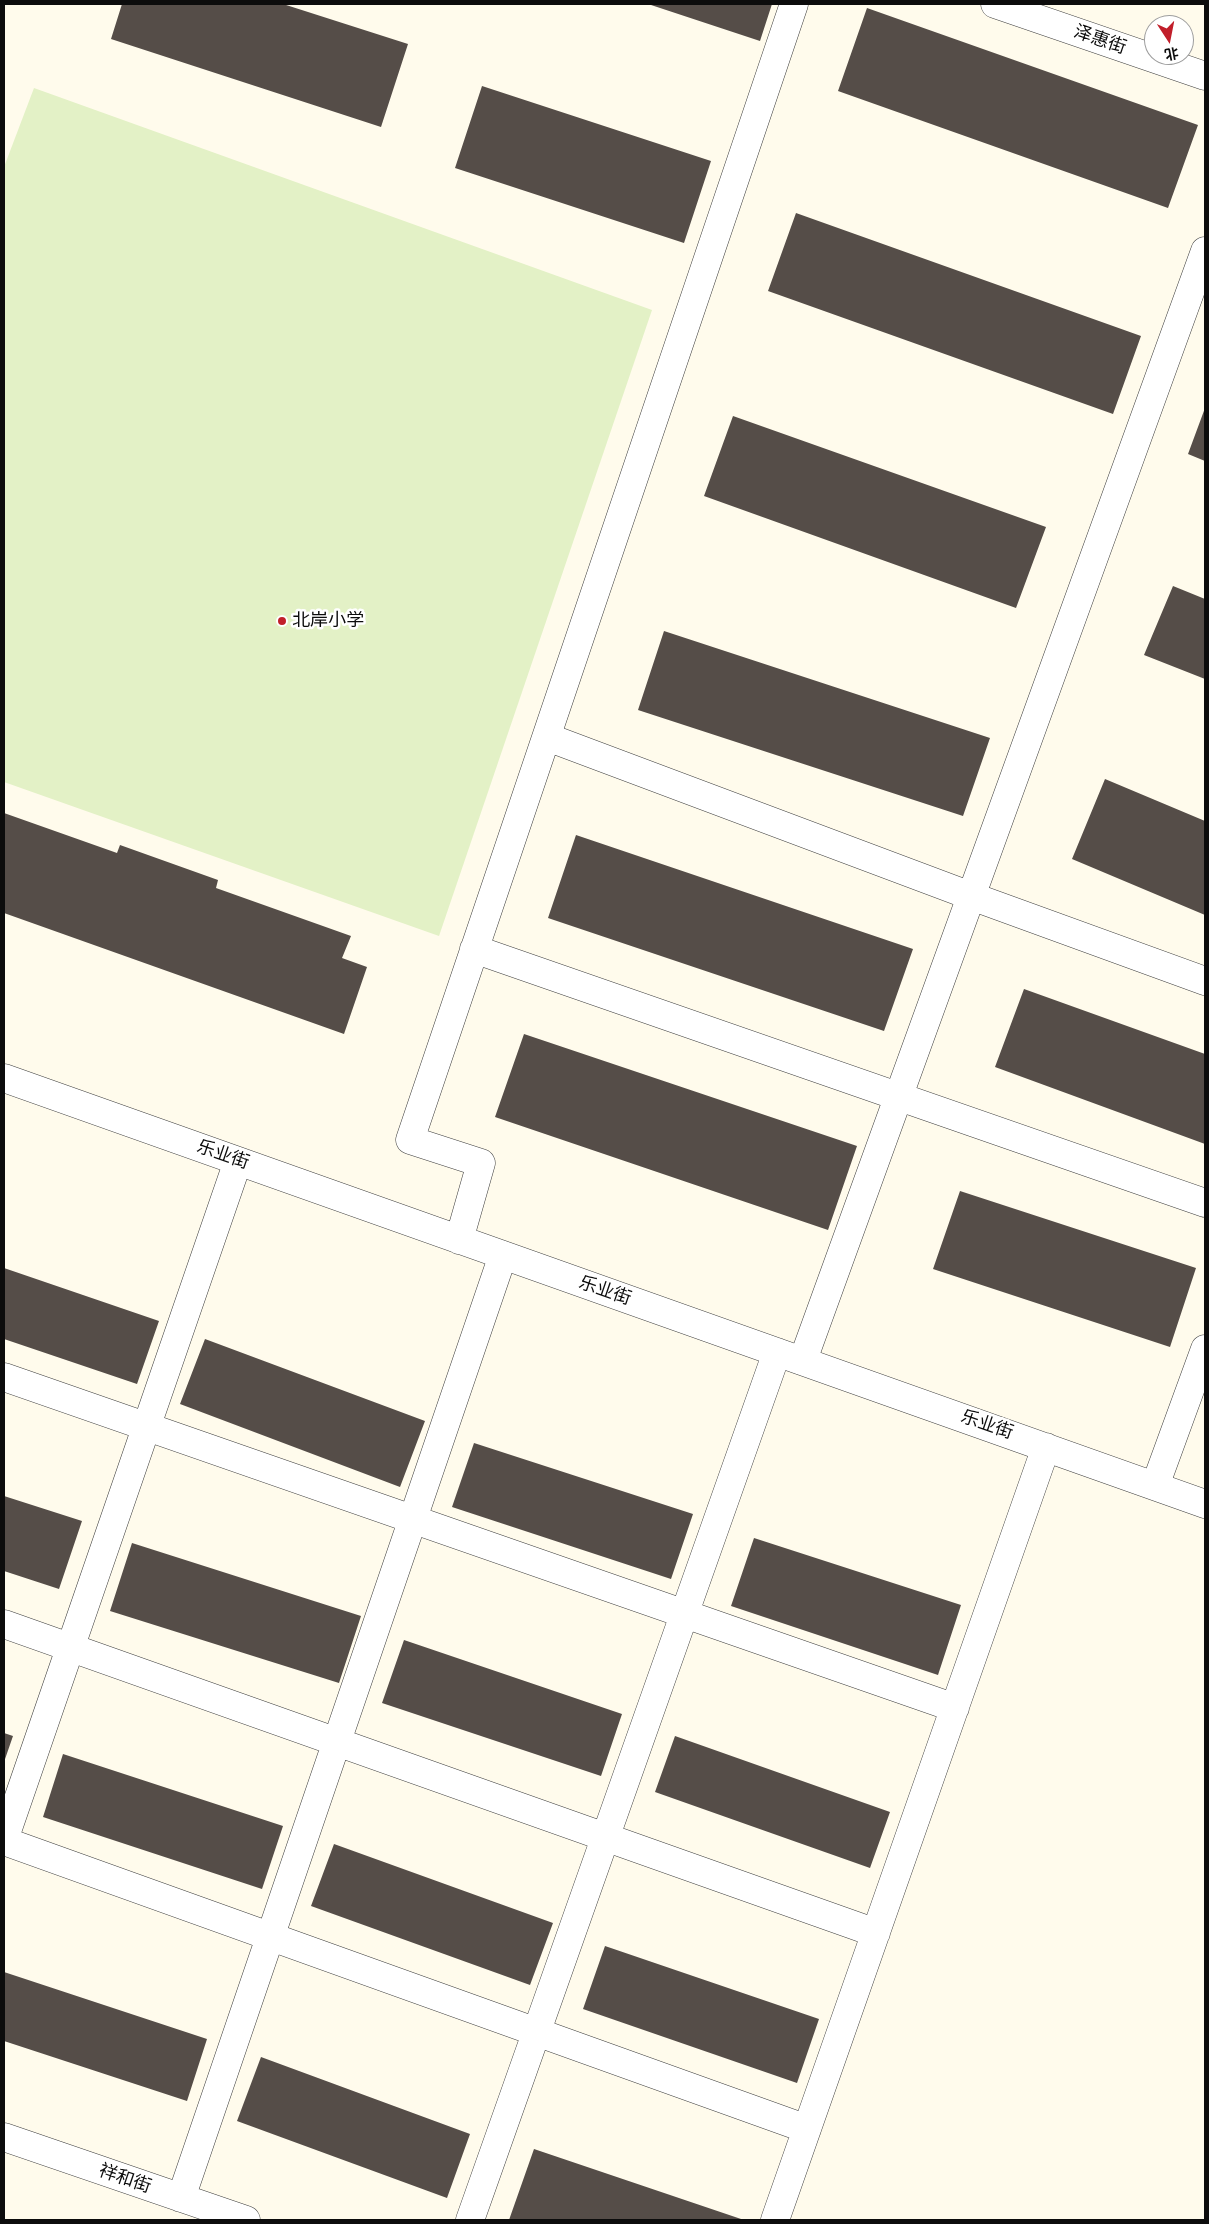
<!DOCTYPE html>
<html>
<head>
<meta charset="utf-8">
<style>
  body { margin:0 }
  #map { position:relative; width:1209px; height:2224px; overflow:hidden; background:#fffbec; font-family:"Noto Serif","Noto Sans SC",serif }
  canvas { display:block }
  .frame { position:absolute; inset:0; border:5px solid #0c0c0c; pointer-events:none }
  .north { position:absolute; left:1144px; top:15px; width:50px; height:50px; box-sizing:border-box; background:#fff; border:1px solid #9e9e9e; border-radius:50%; rotate:169deg; font-size:14px; font-weight:700; line-height:20px; text-align:center; color:#0c0c0c }
  .north::after { content:''; display:block; margin:auto; width:18px; height:22px; background:#c11f2a; clip-path:polygon(50% 0,100% 100%,50% 72%,0 100%) }
</style>
</head>
<body>
<div id="map">
<canvas width="1209" height="2224"></canvas>
<div class="frame"></div>
<div class="north">北</div>
</div>
<script>
const g = document.querySelector('canvas').getContext('2d');
g.lineJoin = 'round';
function paint(path, color) { g.fillStyle = color; g.fill(path, 'evenodd'); }
const shape = rows => new Path2D(rows.map(r => 'M' + r).join(''));
function trace(path, color, width, dash) { g.strokeStyle = color; g.lineWidth = width; g.lineCap = dash ? 'butt' : 'round'; g.setLineDash(dash || []); g.stroke(path); }
function drawText(font, color, halo, rows, align = 'center') {
  g.font = font + ' "Noto Serif","Noto Sans SC",serif'; g.lineWidth = 5; g.setLineDash([]); g.textBaseline = 'middle'; g.strokeStyle = halo; g.fillStyle = color; for (const [text, x, y, turn = 0] of rows) {
    g.save(); g.translate(x, y); g.rotate((+turn || 0) * Math.PI / 180); g.textAlign = isNaN(turn) ? turn : align; if (halo) g.strokeText(text, 0, 0); g.fillText(text, 0, 0); g.restore();
  }
}
paint(shape([
  [34,88,652,310,439,936,4,782,4,167]
]), '#e3f1c6');
paint(shape([
  [122,4,283,4,408,44,381,127,111,39],
  [648,4,772,4,760,41],
  [867,8,1198,125,1168,208,838,91],
  [482,86,711,161,684,243,455,168],
  [796,213,1141,336,1113,414,768,291],
  [1205,408,1205,461,1188,454],
  [733,416,1046,527,1016,608,704,496],
  [1173,586,1205,599,1205,679,1144,655],
  [664,631,990,738,963,816,638,710],
  [1105,779,1205,821,1205,915,1072,859],
  [4,813,117,853,120,845,218,880,216,888,351,936,342,958,367,967,344,1034,4,913],
  [576,835,913,949,884,1031,548,918],
  [1024,989,1205,1054,1205,1144,995,1067],
  [524,1034,857,1146,828,1230,495,1117],
  [960,1191,1196,1268,1170,1347,933,1269],
  [4,1268,159,1321,137,1384,4,1339],
  [205,1339,425,1421,400,1487,180,1404],
  [474,1443,693,1514,671,1579,452,1507],
  [4,1496,82,1521,59,1589,4,1571],
  [754,1538,961,1605,938,1675,731,1606],
  [132,1543,361,1616,339,1683,110,1611],
  [404,1640,622,1714,601,1776,382,1703],
  [4,1733,13,1736,4,1762],
  [675,1736,890,1812,870,1868,655,1792],
  [63,1754,283,1826,262,1889,43,1817],
  [334,1844,553,1923,530,1985,311,1906],
  [605,1946,819,2019,797,2083,583,2009],
  [4,1972,207,2039,187,2101,4,2041],
  [261,2057,470,2134,447,2198,237,2121],
  [534,2149,744,2220,509,2220]
]), '#554d48');
const minor = shape([
  [995,4,1205,76],
  [547,737,971,896,1205,981],
  [474,949,1205,1203],
  [4,1078,1205,1504],
  [459,1240,481,1163,410,1140,794,4],
  [803,1360,1205,251],
  [4,1377,955,1708],
  [1155,1486,1205,1349],
  [4,1624,876,1933],
  [4,1840,238,1161],
  [4,1841,807,2129],
  [4,2137,246,2220],
  [181,2198,503,1255],
  [470,2220,777,1352],
  [775,2220,1046,1447]
]);
trace(minor, '#3f3f3f', 29);
trace(minor, '#fff', 28);
for (const [x, y, r, color] of [
  [282,621,5,"#c11f2a"]
]) { const dot = new Path2D(); dot.arc(x, y, r, 0, 2 * Math.PI); g.fillStyle = color; g.fill(dot); trace(dot, '#fff', 2); }
drawText('18px', '#0c0c0c', '#fff', [
  ["泽惠街",1100,40,19],
  ["乐业街",223,1155,19],
  ["乐业街",605,1291,19],
  ["乐业街",987,1425,19],
  ["祥和街",125,2179,19]
]);
drawText('18px', '#0c0c0c', '#fff', [
  ["北岸小学",292,621]
], 'left');
</script>
</body>
</html>
